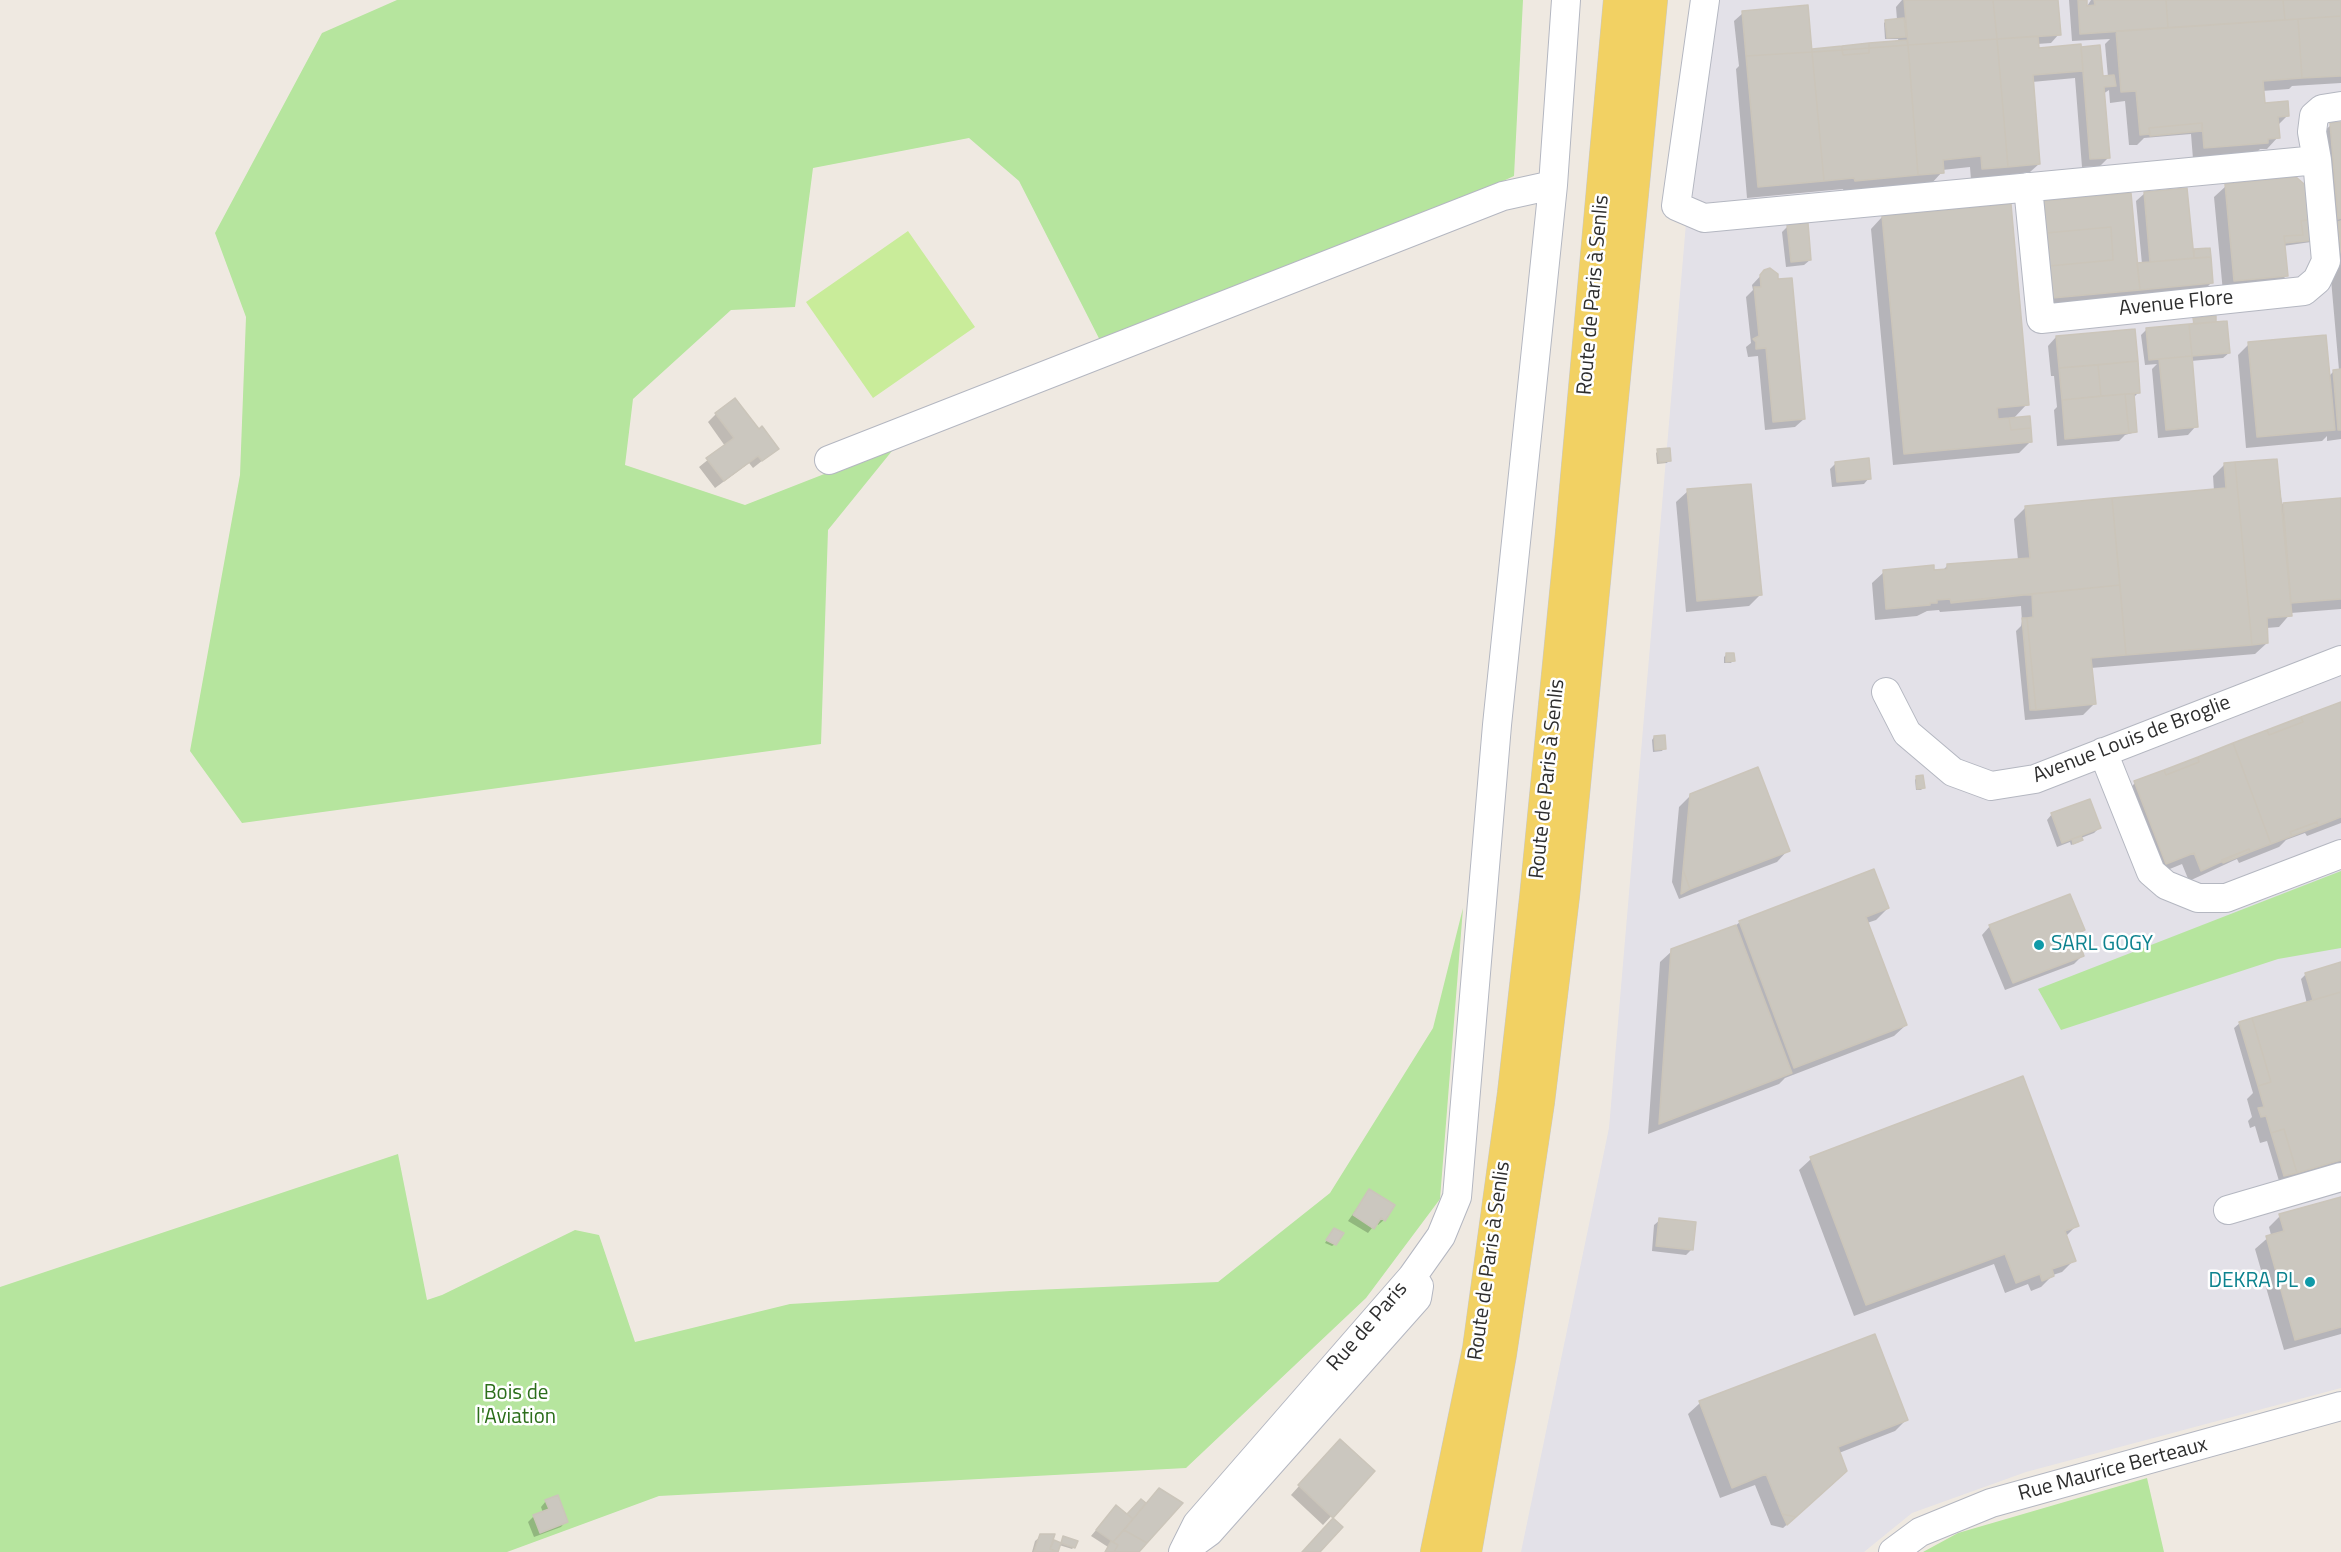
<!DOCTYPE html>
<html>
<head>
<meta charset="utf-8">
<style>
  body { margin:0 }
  canvas { display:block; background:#efe9e1 }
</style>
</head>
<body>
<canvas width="2341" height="1552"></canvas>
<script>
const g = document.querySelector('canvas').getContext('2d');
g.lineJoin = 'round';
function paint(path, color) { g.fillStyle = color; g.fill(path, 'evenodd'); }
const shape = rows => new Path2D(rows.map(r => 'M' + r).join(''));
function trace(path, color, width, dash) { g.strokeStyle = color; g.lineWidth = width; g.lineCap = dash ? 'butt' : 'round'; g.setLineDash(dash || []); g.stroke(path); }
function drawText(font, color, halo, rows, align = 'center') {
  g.font = font + ' "Titillium Web",sans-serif'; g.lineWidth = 5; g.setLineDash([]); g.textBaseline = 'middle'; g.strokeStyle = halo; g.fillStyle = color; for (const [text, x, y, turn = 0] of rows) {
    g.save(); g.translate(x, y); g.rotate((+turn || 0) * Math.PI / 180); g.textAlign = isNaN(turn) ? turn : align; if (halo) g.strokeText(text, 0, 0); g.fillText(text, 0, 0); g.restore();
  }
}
paint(shape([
  [1705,0,2341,0,2341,1388,2026,1472,1912,1513,1864,1552,1521,1552,1609,1128]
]), '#e3e1e8');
paint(shape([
  [397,0,1523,0,1514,176,1111,362,1019,181,969,138,813,168,795,307,731,310,633,399,625,465,745,505,896,446,828,530,821,744,242,823,190,751,240,475,246,317,215,233,322,33],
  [2341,871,2341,948,2278,959,2061,1030,2038,989],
  [1463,908,1440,1199,1366,1298,1186,1468,659,1496,507,1552,0,1552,0,1287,398,1154,427,1300,442,1295,575,1230,599,1235,635,1342,790,1304,1011,1291,1218,1282,1330,1193,1433,1028],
  [2147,1478,2164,1552,1923,1552,1958,1533]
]), '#b6e59e');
paint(shape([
  [908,231,975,327,873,398,806,302]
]), '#c9ec9a');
paint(shape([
  [1902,0,2057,0,2059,34,2051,43,2037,44,2038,49,2102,78,2108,77,2105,44,2110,39,2072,41,2069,0,2085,0,2086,8,2091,0,2341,0,2341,83,2292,86,2289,89,2262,91,2263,105,2287,116,2277,126,2278,137,2267,149,2260,149,2255,154,2193,159,2191,134,2144,138,2137,145,2129,145,2125,101,2110,103,2109,90,2103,94,2109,157,2100,166,2082,167,2075,78,2032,82,2039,164,2030,172,1971,180,1970,167,1942,170,1942,172,1931,184,1844,192,1843,189,1747,198,1736,69,1739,66,1734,21,1743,13,1811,52,1813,50,1899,42,1898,39,1885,39,1884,23,1886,21,1897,20,1896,7],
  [2341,124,2341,439,2327,441,2327,436,2322,441,2246,448,2238,355,2249,344,2328,377,2334,371,2339,370,2327,234,2322,133,2331,125],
  [2226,186,2309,191,2311,242,2283,246,2286,276,2275,287,2223,292,2214,197],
  [2145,193,2192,252,2208,249,2211,283,2206,288,2041,309,2038,279,2142,264,2136,201],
  [1882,217,2027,404,2013,419,2031,441,2019,453,1893,465,1871,229],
  [1788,226,1810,260,1804,265,1786,267,1782,232],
  [1765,271,1804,419,1795,427,1765,430,1758,356,1748,357,1746,347,1751,343,1746,297,1753,290,1752,285],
  [2194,319,2215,323,2229,353,2223,358,2191,361,2196,426,2188,435,2158,438,2152,369,2157,364,2145,365,2141,335,2147,329,2192,325],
  [2134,330,2139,392,2133,398,2136,432,2125,435,2119,441,2057,446,2054,410,2057,407,2054,376,2051,376,2048,346,2056,337],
  [716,414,758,431,777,449,753,468,749,463,715,488,699,467,725,446,708,422],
  [1658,451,1669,460,1667,463,1657,464,1656,453],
  [2276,460,2282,504,2341,500,2341,609,2291,613,2279,627,2266,628,2267,643,2255,654,2091,668,2094,704,2083,715,2025,720,2016,631,2021,626,2022,621,2021,606,1940,612,1939,610,1927,611,1917,616,1875,620,1872,583,1884,572,1942,571,1948,565,2018,560,2014,519,2025,508,2214,491,2213,476,2224,465],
  [1836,463,1869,478,1864,484,1832,487,1830,469],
  [1688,491,1760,595,1749,606,1686,612,1676,502],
  [1726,655,1733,660,1731,663,1724,663,1724,657],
  [2341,704,2341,823,2307,836,2305,833,2286,840,2279,847,2239,863,2237,859,2189,881,2182,864,2155,875,2124,794,2135,783],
  [1654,737,1664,748,1662,751,1653,752,1652,740],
  [1917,777,1923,788,1921,790,1916,790,1915,780],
  [1691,795,1788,850,1777,862,1679,899,1672,882,1679,807],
  [2052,814,2099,828,2094,833,2081,838,2079,842,2071,845,2070,842,2057,847,2047,820],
  [1888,908,1876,920,1867,923,1906,1025,1894,1036,1785,1078,1779,1084,1648,1134,1660,962,1672,951,1735,926,1740,922],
  [1990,926,2083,930,2076,938,2082,956,2074,964,2005,990,1982,935],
  [2341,964,2341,1168,2279,1181,2267,1141,2260,1143,2255,1126,2250,1128,2248,1121,2252,1117,2247,1099,2253,1093,2234,1028,2240,1023,2307,1004,2301,979,2306,974],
  [2022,1078,2077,1225,2065,1237,2074,1260,2062,1272,2053,1275,2041,1287,2031,1291,2028,1284,2005,1293,1994,1264,1854,1316,1799,1170,1811,1159],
  [1369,1191,1384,1220,1378,1225,1376,1223,1368,1233,1348,1221],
  [2341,1198,2341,1334,2284,1350,2255,1249,2271,1235,2269,1227,2280,1216],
  [1660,1220,1692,1249,1686,1255,1652,1251,1654,1225],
  [1332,1232,1335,1244,1332,1246,1325,1243],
  [1874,1335,1906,1420,1895,1431,1839,1453,1834,1483,1783,1528,1771,1525,1755,1485,1720,1498,1688,1414,1700,1403],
  [1332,1449,1373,1471,1323,1525,1291,1495],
  [546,1501,566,1521,561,1527,534,1537,528,1522,534,1516,543,1513,541,1507],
  [1141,1501,1146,1505,1137,1552,1105,1552,1108,1547,1091,1536,1111,1512,1127,1516],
  [1041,1536,1050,1546,1054,1542,1060,1544,1063,1538,1074,1547,1072,1549,1059,1545,1057,1552,1032,1552,1035,1541]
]), '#0003');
const building = shape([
  [1904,0,1993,0,1997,39,1908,45,1904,0],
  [1993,0,2058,0,2061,35,1997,39,1993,0],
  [2078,0,2087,0,2087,6,2095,5,2094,0,2166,0,2168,28,2080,34,2078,0],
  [2166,0,2283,0,2285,20,2168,28,2166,0],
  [2283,0,2341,0,2341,16,2285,20,2283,0],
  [1808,5,1812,52,1746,56,1742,11,1808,5],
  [2341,16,2341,76,2302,78,2298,19,2341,16],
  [1904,18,1906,37,1887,38,1885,20,1904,18],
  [2298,19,2302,78,2263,81,2265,103,2288,101,2289,116,2278,117,2280,138,2268,139,2268,143,2204,148,2202,123,2149,128,2150,134,2140,135,2136,91,2121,92,2116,31,2298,19],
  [2038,36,2039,48,2081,44,2083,71,2033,75,2040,164,2008,167,1997,39,2038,36],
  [1997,39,2008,167,1982,169,1981,156,1943,160,1944,173,1918,175,1908,45,1997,39],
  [1907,40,1908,45,1869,48,1869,43,1907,40],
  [1869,43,1869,48,1842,50,1842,46,1869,43],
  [1908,45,1918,175,1855,181,1854,178,1824,181,1812,52,1842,50,1843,55,1869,53,1869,48,1908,45],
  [2100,45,2103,76,2114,75,2116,86,2104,87,2110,158,2090,159,2081,47,2100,45],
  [1842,46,1842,50,1812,52,1812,49,1842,46],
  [1869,48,1869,53,1843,55,1842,50,1869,48],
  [1812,52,1824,181,1758,187,1746,56,1812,52],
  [2341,122,2341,218,2338,219,2330,123,2341,122],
  [2202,123,2202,131,2150,136,2149,128,2202,123],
  [2296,177,2311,190,2313,219,2301,221,2303,235,2284,236,2288,276,2234,281,2225,184,2296,177],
  [2187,188,2194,258,2150,262,2144,192,2187,188],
  [2131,193,2140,290,2052,298,2049,266,2113,260,2111,227,2046,233,2043,201,2131,193],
  [2011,204,2029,405,1997,408,1998,419,2009,418,2011,430,2031,428,2032,442,1904,454,1882,216,2011,204],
  [2313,219,2315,240,2285,243,2284,236,2303,235,2301,221,2313,219],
  [2341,221,2341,253,2338,222,2341,221],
  [1808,223,1811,260,1791,262,1787,225,1808,223],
  [2111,227,2113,260,2049,266,2046,233,2111,227],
  [2210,248,2211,257,2194,258,2194,249,2210,248],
  [2211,257,2213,283,2140,290,2137,263,2211,257],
  [1770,268,1778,274,1778,279,1792,278,1805,419,1773,422,1766,348,1756,349,1756,342,1753,339,1759,336,1754,287,1761,287,1760,275,1764,270,1770,268],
  [2216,316,2216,322,2194,324,2193,318,2216,316],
  [2227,321,2230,353,2192,356,2189,324,2227,321],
  [2189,324,2192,356,2149,360,2146,328,2189,324],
  [2135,329,2138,361,2059,368,2056,336,2135,329],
  [2326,335,2335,430,2257,437,2248,342,2326,335],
  [2192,356,2198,427,2166,430,2159,359,2192,356],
  [2138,361,2140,393,2101,396,2098,365,2138,361],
  [2098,365,2101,396,2062,400,2059,368,2098,365],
  [2341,369,2341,430,2338,430,2333,370,2341,369],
  [2125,394,2134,394,2137,432,2129,433,2125,394],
  [2125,394,2129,433,2065,439,2062,400,2125,394],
  [735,398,759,429,762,426,779,449,762,461,758,456,724,481,706,458,734,438,715,413,735,398],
  [2030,416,2031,428,2011,430,2009,418,2030,416],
  [1670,448,1671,461,1659,462,1657,449,1670,448],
  [1869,458,1871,479,1837,482,1835,462,1869,458],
  [2277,459,2292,616,2267,618,2268,643,2252,645,2235,462,2277,459],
  [2235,462,2252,645,2126,655,2112,498,2226,488,2224,463,2235,462],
  [1751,484,1762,595,1697,601,1687,489,1751,484],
  [2112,498,2120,585,1951,602,1950,599,1937,600,1937,603,1930,603,1930,605,1886,609,1883,570,1934,565,1934,570,1947,569,1947,564,2030,558,2025,506,2112,498],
  [2341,498,2341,599,2291,603,2283,503,2341,498],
  [2120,585,2126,655,2091,658,2096,704,2036,710,2027,618,2033,617,2032,595,2024,595,2120,585],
  [2024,595,1951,603,1951,602,2024,595],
  [2022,618,2027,618,2036,710,2030,710,2022,618],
  [1726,653,1734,653,1735,661,1726,662,1726,653],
  [2341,702,2341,817,2318,826,2317,822,2290,832,2292,836,2271,844,2233,743,2267,730,2269,735,2303,722,2301,717,2341,702],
  [2301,717,2303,722,2269,735,2267,730,2301,717],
  [1665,735,1666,749,1655,750,1654,736,1665,735],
  [2233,743,2271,844,2250,852,2249,849,2201,871,2194,853,2166,864,2134,781,2164,770,2166,775,2199,762,2198,757,2233,743],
  [2198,757,2199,762,2166,775,2164,770,2198,757],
  [1758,767,1790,851,1690,889,1683,870,1690,794,1758,767],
  [1923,775,1925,788,1917,789,1916,776,1923,775],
  [2090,799,2101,828,2062,843,2051,813,2090,799],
  [2317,822,2318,826,2292,836,2290,832,2317,822],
  [2081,836,2083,840,2073,844,2072,839,2081,836],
  [2249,849,2250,852,2223,863,2222,860,2249,849],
  [1874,869,1889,908,1866,917,1907,1025,1794,1068,1739,921,1874,869],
  [1683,870,1690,889,1681,894,1683,870],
  [2070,894,2085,930,2076,934,2084,956,2013,983,1989,925,2070,894],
  [1736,925,1792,1073,1659,1124,1671,949,1736,925],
  [2341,962,2341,992,2313,1000,2305,973,2341,962],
  [2341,992,2341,1160,2297,1173,2284,1129,2271,1133,2266,1116,2261,1117,2258,1108,2264,1107,2258,1086,2271,1082,2252,1018,2341,992],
  [2252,1018,2271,1082,2258,1086,2239,1022,2252,1018],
  [2023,1076,2079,1226,2065,1231,2076,1261,2052,1269,2054,1276,2042,1281,2040,1274,2016,1283,2005,1254,1866,1305,1810,1157,2023,1076],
  [2284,1129,2297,1173,2284,1176,2271,1133,2284,1129],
  [1369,1189,1395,1205,1385,1221,1381,1218,1374,1229,1353,1215,1369,1189],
  [2341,1197,2341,1327,2295,1340,2266,1236,2284,1231,2279,1214,2341,1197],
  [1659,1218,1696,1222,1693,1250,1656,1246,1659,1218],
  [1334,1228,1344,1233,1336,1245,1326,1240,1334,1228],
  [1875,1334,1908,1420,1838,1447,1847,1471,1796,1517,1782,1514,1766,1474,1732,1488,1699,1401,1875,1334],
  [1340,1439,1375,1471,1333,1518,1298,1485,1340,1439],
  [1159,1488,1183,1503,1147,1543,1124,1530,1159,1488],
  [558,1495,568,1522,540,1533,533,1515,549,1509,545,1500,558,1495],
  [1141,1499,1146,1503,1133,1519,1127,1514,1141,1499],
  [1116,1505,1133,1519,1113,1542,1096,1530,1116,1505],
  [1782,1514,1796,1517,1787,1525,1782,1514],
  [1333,1518,1343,1527,1320,1552,1302,1552,1333,1518],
  [1124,1530,1147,1543,1139,1552,1114,1552,1118,1545,1113,1542,1124,1530],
  [1040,1534,1055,1534,1050,1549,1056,1552,1034,1552,1040,1534],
  [1063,1536,1078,1541,1075,1548,1061,1543,1063,1536],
  [1054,1540,1061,1543,1058,1552,1050,1549,1054,1540],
  [1111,1541,1118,1545,1114,1552,1105,1552,1111,1541]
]);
paint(building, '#cbc7bf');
trace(building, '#cbc5ba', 1.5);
const minor = shape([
  [1705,0,1676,206,1704,218,2317,160],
  [2028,187,2041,319,2304,291,2317,280,2326,261,2317,160,2312,132,2314,116,2322,109,2341,106],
  [829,460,1503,196,1553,185],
  [1886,692,1907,733,1953,772,1991,786,2035,779,2341,660],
  [2103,752,2151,872,2166,885,2198,898,2226,898,2341,854],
  [2228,1210,2341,1177],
  [1412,1277,1441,1236,1457,1197,1497,725,1553,185,1566,0],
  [1183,1552,1197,1524,1412,1277,1419,1286,1417,1298,1209,1532,1184,1550],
  [1893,1552,1920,1532,1991,1503,2341,1406]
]);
const major = shape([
  [1437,1552,1479,1349,1514,1093,1536,898,1572,533,1620,0],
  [1465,1552,1500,1354,1538,1102,1563,896,1651,0]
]);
trace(minor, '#b4b7c1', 30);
trace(major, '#c9c9c9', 34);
trace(minor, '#fff', 28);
trace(major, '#f2d163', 33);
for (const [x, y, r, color] of [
  [2039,945,6,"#0f9aa8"],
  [2310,1282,6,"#0f9aa8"]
]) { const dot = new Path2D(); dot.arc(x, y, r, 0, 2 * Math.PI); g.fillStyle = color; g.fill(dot); trace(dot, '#fff', 2); }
drawText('21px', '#2e2e2e', '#fff', [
  ["Route de Paris à Senlis",1594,295,-85],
  ["Avenue Flore",2176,304,-6],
  ["Avenue Louis de Broglie",2132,740,-21],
  ["Route de Paris à Senlis",1548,779,-84],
  ["Route de Paris à Senlis",1490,1261,-82],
  ["Rue de Paris",1368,1327,-49],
  ["Rue Maurice Berteaux",2113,1470,-15]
]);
drawText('21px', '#0d838f', '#fff', [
  ["SARL GOGY",2051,945],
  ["DEKRA PL",2298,1282,"right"]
], 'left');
drawText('21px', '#2c6e1b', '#fff', [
  ["Bois de",516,1394],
  ["l'Aviation",516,1418]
]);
</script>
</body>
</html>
